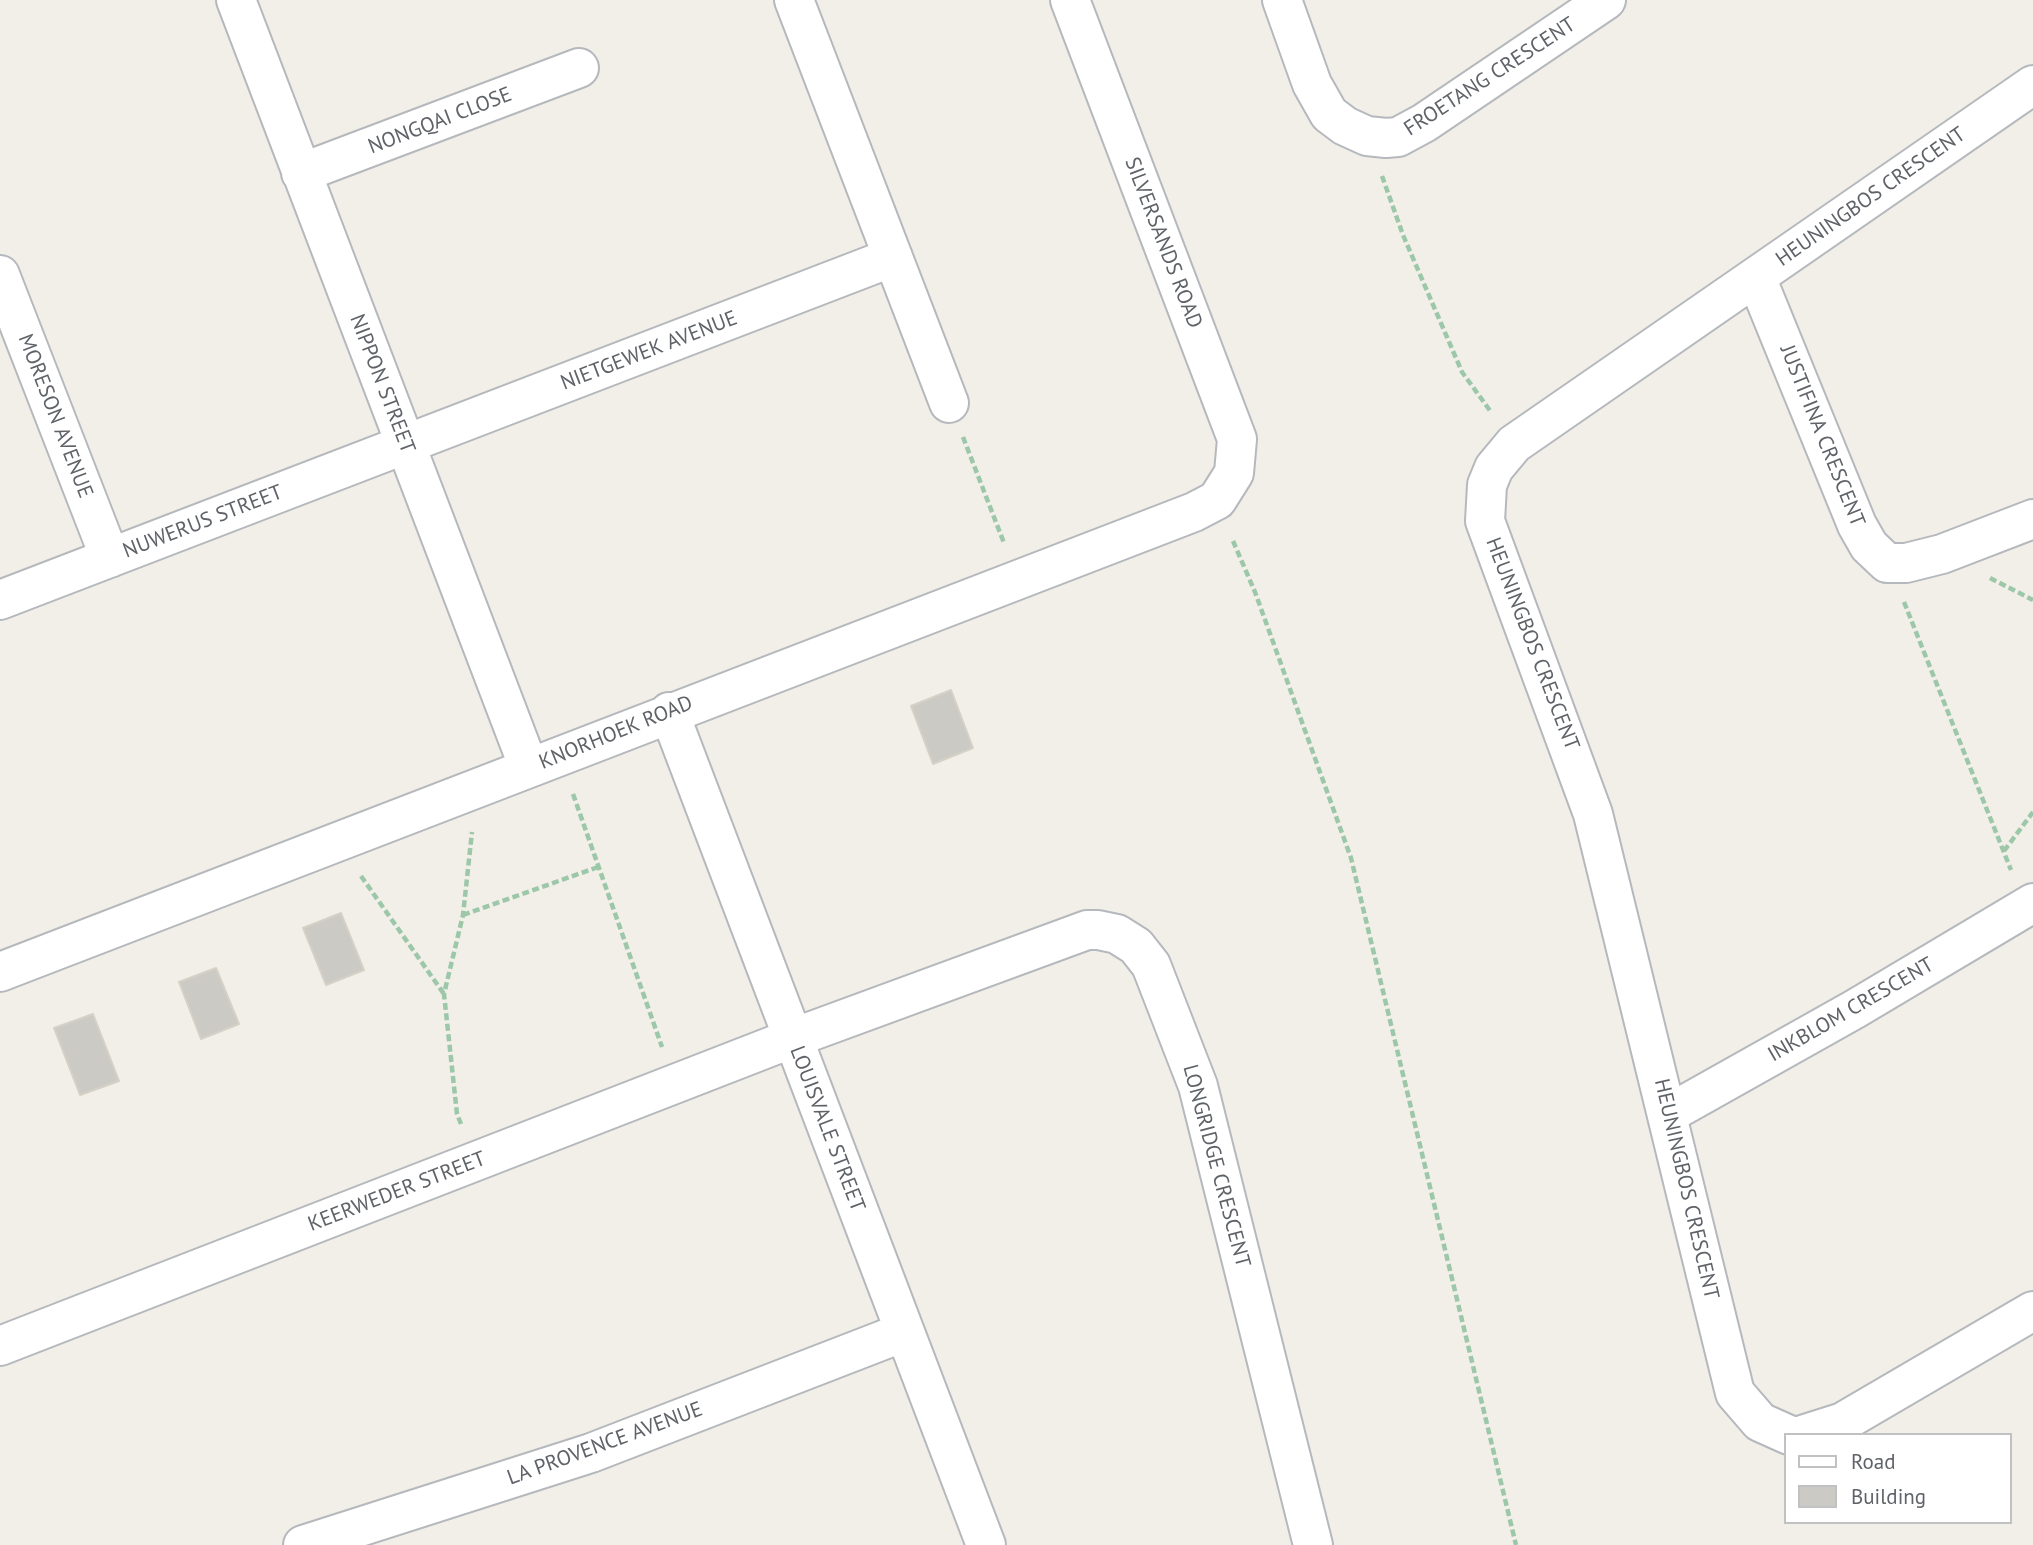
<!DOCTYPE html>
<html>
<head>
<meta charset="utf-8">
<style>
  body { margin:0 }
  #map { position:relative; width:2033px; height:1545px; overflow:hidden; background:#f1efe8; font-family:"PT Sans",sans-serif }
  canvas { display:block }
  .legend { position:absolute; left:1784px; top:1433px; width:228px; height:91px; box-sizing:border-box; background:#fff; border:2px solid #bfc1c3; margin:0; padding:9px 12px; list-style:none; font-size:21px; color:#5f6368 }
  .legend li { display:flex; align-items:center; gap:14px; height:35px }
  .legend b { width:35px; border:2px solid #bfc1c3 }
</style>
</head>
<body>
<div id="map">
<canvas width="2033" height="1545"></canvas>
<ul class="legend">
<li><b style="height:9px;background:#fff"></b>Road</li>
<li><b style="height:19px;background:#cccac5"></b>Building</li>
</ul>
</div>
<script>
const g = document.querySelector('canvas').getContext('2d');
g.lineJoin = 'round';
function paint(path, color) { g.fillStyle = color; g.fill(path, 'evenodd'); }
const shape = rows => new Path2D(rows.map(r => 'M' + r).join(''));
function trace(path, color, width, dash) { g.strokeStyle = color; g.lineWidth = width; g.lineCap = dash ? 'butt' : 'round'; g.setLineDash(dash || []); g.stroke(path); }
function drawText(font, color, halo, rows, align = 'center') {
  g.font = font + ' "PT Sans",sans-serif'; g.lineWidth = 5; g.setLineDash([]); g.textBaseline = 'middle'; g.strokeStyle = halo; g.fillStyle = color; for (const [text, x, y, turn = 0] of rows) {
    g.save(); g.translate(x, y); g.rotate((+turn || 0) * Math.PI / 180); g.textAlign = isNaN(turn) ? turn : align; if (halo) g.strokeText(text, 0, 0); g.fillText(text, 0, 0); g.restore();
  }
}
const building = shape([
  [951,690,973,748,933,764,911,706,951,690],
  [341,913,364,970,326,985,303,928,341,913],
  [216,968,239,1024,201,1039,179,982,216,968],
  [93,1014,119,1081,80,1095,54,1028,93,1014]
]);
paint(building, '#cccac5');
trace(building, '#d6d1c6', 2);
const minor = shape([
  [236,0,529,768],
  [794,0,949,403],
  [1282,0,1312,84,1329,114,1345,126,1367,136,1386,138,1398,137,1424,123,1606,0],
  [301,173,579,68],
  [0,275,110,558],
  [1756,277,1857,525,1869,546,1887,563,1906,563,1942,554,2033,519],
  [0,600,893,257],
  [669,712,986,1545],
  [0,972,1194,512,1217,500,1234,473,1237,439,1070,0],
  [1668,1114,1855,1009,2033,903],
  [0,1346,793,1038,1087,930,1098,930,1117,934,1136,946,1151,965,1198,1086,1313,1545],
  [1789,1435,1760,1422,1735,1393,1593,814,1485,521,1487,485,1494,468,1514,444,2033,85],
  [1802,1435,1843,1422,2033,1311],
  [303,1545,591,1453,904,1332]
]);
trace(minor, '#b5b8bc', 42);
trace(shape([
  [1382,176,1403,235,1462,372,1491,412],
  [963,437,1004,543],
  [1233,541,1255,592,1351,858,1516,1545],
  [1990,578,2033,600],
  [1904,602,2011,870],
  [573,794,662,1047],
  [2004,851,2033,812],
  [361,876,444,994],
  [463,915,598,867],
  [461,1124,457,1114,444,994,463,915,472,832]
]), '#9cc7a9', 4.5, [7, 3.5]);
trace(minor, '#fff', 38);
drawText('21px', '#5f6368', '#fff', [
  ["FROETANG CRESCENT",1490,77,-33],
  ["NONGQAI CLOSE",440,121,-21],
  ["HEUNINGBOS CRESCENT",1871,197,-35],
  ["SILVERSANDS ROAD",1163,243,69],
  ["NIETGEWEK AVENUE",649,351,-21],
  ["NIPPON STREET",382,384,69],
  ["MORESON AVENUE",55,416,69],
  ["JUSTIFINA CRESCENT",1822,436,68],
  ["NUWERUS STREET",203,522,-21],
  ["HEUNINGBOS CRESCENT",1532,644,69],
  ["KNORHOEK ROAD",616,733,-22],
  ["INKBLOM CRESCENT",1851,1010,-30],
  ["LOUISVALE STREET",827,1129,69],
  ["LONGRIDGE CRESCENT",1216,1166,75],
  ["HEUNINGBOS CRESCENT",1686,1189,77],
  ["KEERWEDER STREET",397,1192,-21],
  ["LA PROVENCE AVENUE",605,1444,-20]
]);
</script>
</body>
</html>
